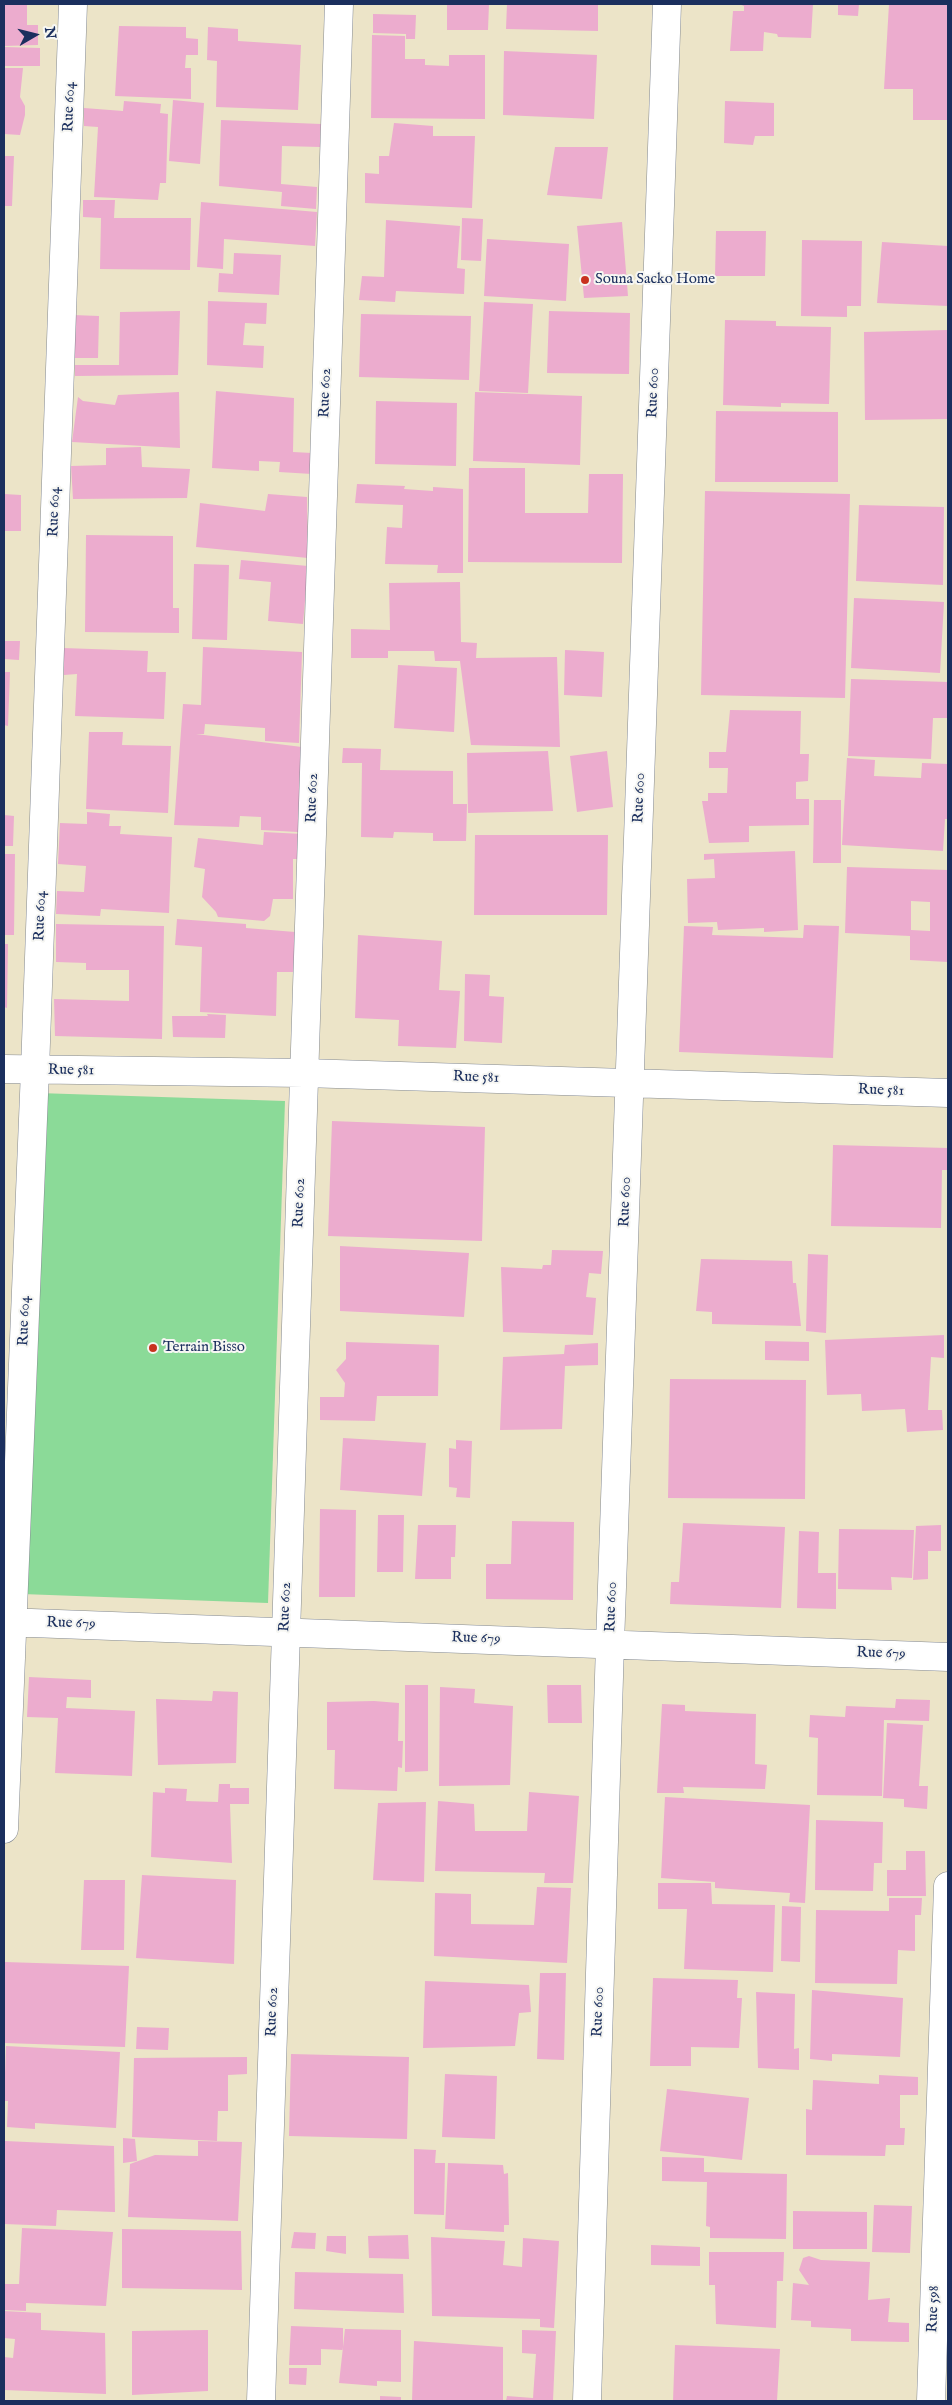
<!DOCTYPE html>
<html>
<head>
<meta charset="utf-8">
<style>
  body { margin:0 }
  #map { position:relative; width:952px; height:2405px; overflow:hidden; background:#ece4c8; font-family:"IM FELL English",serif }
  canvas { display:block }
  .frame { position:absolute; inset:0; border:5px solid #1b2f5e; pointer-events:none }
  .north { position:absolute; left:10px; top:10px; width:50px; height:50px; -webkit-text-stroke:4px #f6f6f2; paint-order:stroke; rotate:82deg; font-size:14px; font-weight:700; line-height:20px; text-align:center; color:#1b2f5e }
  .north::after { content:''; display:block; margin:auto; width:18px; height:22px; background:#1b2f5e; clip-path:polygon(50% 0,100% 100%,50% 72%,0 100%) }
</style>
</head>
<body>
<div id="map">
<canvas width="952" height="2405"></canvas>
<div class="frame"></div>
<div class="north">N</div>
</div>
<script>
const g = document.querySelector('canvas').getContext('2d');
g.lineJoin = 'round';
function paint(path, color) { g.fillStyle = color; g.fill(path, 'evenodd'); }
const shape = rows => new Path2D(rows.map(r => 'M' + r).join(''));
function trace(path, color, width, dash) { g.strokeStyle = color; g.lineWidth = width; g.lineCap = dash ? 'butt' : 'round'; g.setLineDash(dash || []); g.stroke(path); }
function drawText(font, color, halo, rows, align = 'center') {
  g.font = font + ' "IM FELL English",serif'; g.lineWidth = 4; g.setLineDash([]); g.textBaseline = 'middle'; g.strokeStyle = halo; g.fillStyle = color; for (const [text, x, y, turn = 0] of rows) {
    g.save(); g.translate(x, y); g.rotate((+turn || 0) * Math.PI / 180); g.textAlign = isNaN(turn) ? turn : align; if (halo) g.strokeText(text, 0, 0); g.fillText(text, 0, 0); g.restore();
  }
}
paint(shape([
  [38,1093,285,1101,268,1603,22,1594]
]), '#8bda98');
paint(shape([
  [4,4,27,4,27,25,38,25,38,45,4,46],
  [447,4,489,4,488,30,447,30],
  [507,4,598,4,598,31,506,29],
  [739,4,813,4,811,38,778,37,777,34,764,32,763,51,730,51,733,11,744,11,744,6],
  [838,4,859,4,858,16,838,15],
  [889,4,948,4,948,120,913,120,913,89,884,89],
  [373,14,416,15,415,39,406,39,406,34,373,33],
  [119,26,186,27,186,38,198,39,198,55,186,55,185,68,191,68,191,99,115,96],
  [208,27,238,29,238,41,301,45,298,110,216,107,217,61,207,60],
  [372,35,405,36,405,59,425,59,425,65,449,66,449,55,485,55,485,119,371,118],
  [4,47,40,48,40,66,4,66],
  [504,51,597,55,594,119,503,115],
  [4,68,23,68,20,97,25,106,25,115,20,135,4,134],
  [173,100,204,103,200,164,169,161],
  [124,101,161,104,160,113,168,114,166,183,160,183,158,200,94,197,98,127,84,126,84,108,123,111],
  [725,101,774,103,774,136,755,136,753,145,724,143],
  [221,120,321,124,320,147,282,146,281,184,317,187,316,209,281,206,282,192,219,186],
  [394,123,433,126,433,136,475,136,472,208,365,203,365,173,379,174,379,156,389,156],
  [555,147,608,147,602,199,547,195],
  [4,156,14,156,12,206,4,206],
  [83,200,115,200,114,218,191,218,190,270,100,269,101,218,83,217],
  [201,202,317,212,315,246,224,239,223,269,197,267],
  [462,218,483,219,481,261,461,260],
  [386,220,460,226,457,268,465,269,464,294,396,291,395,302,359,300,362,276,384,277],
  [622,222,628,296,584,298,577,226],
  [716,231,766,231,765,276,715,276],
  [487,239,569,244,566,301,484,296],
  [802,240,862,241,861,306,847,306,847,317,801,316],
  [882,242,948,246,948,306,877,303],
  [234,253,281,255,279,295,218,292,219,273,233,274],
  [208,301,267,303,266,324,245,323,243,345,264,346,263,368,207,365],
  [484,302,533,304,528,393,479,391],
  [180,311,178,375,75,376,75,365,119,365,120,312],
  [549,311,630,313,629,374,547,373],
  [361,314,471,316,469,380,359,377],
  [73,315,99,316,98,358,72,358],
  [725,320,776,321,776,326,831,327,829,404,781,403,781,407,723,405],
  [948,330,948,419,865,420,864,332],
  [216,391,294,398,293,452,312,453,312,474,279,472,280,462,259,461,259,471,212,468],
  [179,392,180,448,72,442,78,397,83,401,115,405,118,395],
  [475,392,582,396,580,465,473,461],
  [376,401,457,403,456,466,375,464],
  [716,411,838,412,838,482,715,482],
  [141,447,142,467,190,469,187,498,73,499,71,466,106,465,106,448],
  [469,468,525,468,525,513,588,513,589,474,623,474,622,563,468,562],
  [357,484,405,486,404,489,433,491,433,487,463,489,463,573,437,573,438,565,385,564,387,527,402,528,403,505,355,503],
  [705,491,850,494,845,698,701,695],
  [4,494,21,495,21,531,4,531],
  [268,494,307,497,308,558,196,547,200,503,265,511],
  [859,505,944,507,943,585,856,581],
  [86,535,173,536,173,608,179,608,179,633,85,632],
  [241,560,308,566,303,624,268,621,271,582,239,579],
  [194,564,229,565,227,640,192,639],
  [460,582,461,642,477,643,476,658,557,657,560,747,471,745,460,661,435,661,434,651,388,651,388,658,351,658,351,629,390,630,389,583],
  [854,598,944,602,940,673,851,668],
  [4,641,20,641,19,660,4,659],
  [203,647,302,652,299,743,265,741,265,728,205,724,204,734,196,734,302,747,298,832,261,830,261,817,240,816,239,827,174,825,183,704,201,705],
  [63,648,148,651,147,672,166,672,164,719,75,716,77,674,64,675],
  [565,650,604,652,602,697,564,695],
  [398,665,457,668,454,732,394,728],
  [4,672,10,672,8,726,4,725],
  [851,679,948,682,948,718,933,718,931,759,848,756],
  [730,710,801,711,800,754,809,754,808,781,796,782,796,799,809,799,809,825,749,826,749,842,709,843,702,801,708,801,708,793,727,793,728,768,709,768,709,752,726,752],
  [89,732,123,732,122,745,171,746,168,813,86,809],
  [343,748,381,749,380,770,453,771,453,804,467,804,466,841,433,841,433,833,394,832,393,838,361,837,362,763,342,763],
  [548,751,553,811,468,813,467,753],
  [607,751,613,807,577,812,570,756],
  [847,758,875,760,874,776,921,778,922,763,948,764,948,819,945,819,943,851,842,845],
  [814,800,841,800,841,863,813,863],
  [87,812,110,814,109,826,121,826,120,834,172,837,169,913,101,909,100,916,56,914,57,891,84,892,86,866,58,864,60,823,87,824],
  [4,815,14,816,13,846,4,846],
  [264,832,302,834,301,859,293,859,293,899,273,899,270,916,264,921,218,917,216,912,202,897,205,869,194,867,198,838,263,845],
  [475,835,608,835,607,915,474,915],
  [795,851,798,930,764,932,764,928,718,930,717,922,688,923,687,879,715,878,714,859,704,860,704,854],
  [4,854,15,854,14,935,4,935],
  [847,867,948,870,948,962,910,960,910,936,845,933],
  [911,901,930,902,930,931,911,930],
  [177,919,246,924,246,928,295,932,294,972,277,972,276,1016,200,1012,202,947,175,945],
  [56,924,164,926,162,1039,55,1036,54,999,129,1001,129,970,86,970,86,963,56,962],
  [804,925,839,926,833,1058,679,1052,684,926,713,927,712,935,803,938],
  [358,935,442,941,439,990,460,991,456,1048,398,1046,399,1020,355,1018],
  [4,944,8,944,7,1008,4,1007],
  [465,974,490,975,489,996,504,997,502,1043,464,1041],
  [207,1014,226,1015,225,1038,173,1037,172,1016,208,1016],
  [332,1121,485,1127,482,1241,328,1236],
  [833,1145,948,1148,948,1170,942,1170,941,1228,831,1226],
  [340,1246,469,1253,464,1317,340,1311],
  [552,1250,603,1251,601,1274,589,1273,586,1297,596,1298,593,1335,503,1332,501,1267,542,1269,543,1265,551,1265],
  [808,1254,828,1255,826,1333,806,1331],
  [701,1259,792,1261,793,1283,796,1283,801,1326,712,1324,712,1312,696,1311],
  [944,1335,944,1358,931,1357,928,1410,942,1410,943,1430,907,1432,905,1409,862,1411,861,1394,827,1395,825,1340],
  [765,1341,809,1342,809,1361,765,1360],
  [346,1342,439,1345,438,1396,377,1396,375,1421,320,1420,320,1397,344,1397,345,1383,336,1370,346,1359],
  [598,1343,598,1365,565,1366,562,1429,500,1430,503,1357,564,1354,565,1345],
  [670,1379,806,1380,805,1499,668,1498],
  [343,1438,426,1443,422,1496,340,1490],
  [456,1440,472,1441,470,1498,456,1497,457,1488,449,1487,449,1448,456,1449],
  [320,1509,356,1510,355,1597,319,1597],
  [378,1515,404,1515,403,1572,377,1572],
  [512,1521,574,1522,573,1600,486,1599,486,1564,511,1564],
  [683,1523,785,1527,781,1608,670,1604,671,1582,679,1582],
  [418,1525,456,1525,455,1557,451,1557,451,1579,415,1579],
  [941,1525,941,1551,928,1551,928,1579,913,1580,916,1526],
  [839,1529,914,1530,912,1578,891,1577,892,1590,838,1589],
  [799,1531,819,1532,818,1573,836,1573,836,1609,797,1608],
  [29,1677,91,1680,91,1698,67,1697,66,1708,135,1711,132,1776,55,1773,58,1718,27,1717],
  [405,1685,428,1685,428,1771,405,1772],
  [547,1685,581,1685,582,1723,548,1723],
  [440,1687,475,1689,474,1703,513,1706,510,1785,439,1786],
  [213,1691,238,1692,236,1763,158,1765,156,1699,212,1701],
  [896,1699,930,1700,929,1721,884,1720,882,1796,817,1795,818,1738,809,1737,810,1715,845,1717,846,1706,895,1708],
  [374,1701,399,1703,398,1741,403,1741,402,1768,398,1767,397,1791,334,1789,335,1750,327,1750,327,1702],
  [662,1704,685,1705,685,1711,756,1714,755,1764,767,1765,765,1789,683,1787,684,1793,657,1793],
  [887,1723,923,1725,919,1786,928,1786,927,1809,904,1807,904,1799,883,1798],
  [219,1784,230,1784,230,1788,249,1788,249,1804,230,1804,232,1863,151,1857,153,1792,165,1793,165,1788,187,1789,186,1801,218,1802],
  [529,1792,579,1796,573,1883,544,1883,545,1873,435,1871,438,1801,474,1804,475,1831,527,1831],
  [665,1797,810,1805,805,1903,789,1902,790,1893,715,1888,715,1882,661,1878],
  [426,1802,424,1882,373,1880,378,1803],
  [816,1820,883,1822,882,1863,874,1863,873,1891,815,1890],
  [906,1851,925,1851,926,1896,887,1896,887,1870,906,1870],
  [142,1875,236,1880,234,1964,136,1958],
  [84,1880,125,1880,124,1950,81,1950],
  [658,1883,711,1883,712,1904,775,1905,773,1972,684,1969,687,1909,658,1909],
  [537,1887,571,1888,567,1963,434,1956,435,1893,471,1894,471,1924,534,1925],
  [889,1898,922,1898,921,1915,915,1915,915,1951,898,1950,897,1984,815,1983,816,1910,889,1911],
  [782,1906,801,1907,800,1962,781,1961],
  [5,1962,129,1966,125,2047,4,2043],
  [540,1973,566,1973,564,2060,537,2059],
  [653,1978,738,1980,737,1998,742,1998,739,2048,691,2047,691,2066,650,2066],
  [425,1981,529,1985,531,2012,519,2013,515,2046,423,2048],
  [812,1990,903,1998,900,2057,832,2054,832,2061,810,2059],
  [756,1992,795,1994,794,2049,799,2048,799,2070,758,2068],
  [137,2027,169,2028,168,2050,136,2049],
  [6,2046,120,2052,116,2128,35,2123,35,2129,7,2127,8,2101,4,2101],
  [291,2054,409,2057,407,2139,289,2136],
  [247,2057,247,2074,228,2075,228,2111,218,2111,217,2141,132,2137,134,2058],
  [445,2074,497,2076,495,2139,442,2137],
  [879,2075,918,2077,918,2095,900,2095,900,2128,905,2128,904,2145,886,2145,885,2156,806,2155,806,2109,812,2110,813,2080,879,2084],
  [667,2089,749,2098,742,2160,660,2151],
  [123,2138,135,2139,137,2161,123,2163],
  [5,2141,114,2146,115,2212,57,2210,56,2226,4,2224],
  [198,2141,242,2142,238,2221,128,2217,130,2164,155,2155,198,2156],
  [414,2149,436,2150,435,2163,445,2163,444,2215,414,2214],
  [662,2157,704,2158,704,2172,787,2174,786,2239,710,2238,710,2227,706,2226,707,2182,662,2181],
  [448,2163,503,2165,504,2174,508,2173,509,2225,504,2225,504,2232,445,2229],
  [874,2205,912,2206,910,2253,872,2252],
  [793,2211,867,2212,867,2249,793,2249],
  [22,2228,113,2232,106,2306,26,2303,26,2311,4,2310,4,2284,19,2284],
  [122,2229,241,2231,242,2290,122,2288],
  [294,2232,316,2233,315,2249,291,2248],
  [408,2235,409,2259,369,2258,368,2236],
  [327,2236,346,2236,346,2254,326,2251],
  [431,2237,505,2241,503,2265,522,2267,523,2238,559,2241,554,2328,540,2327,540,2319,432,2316],
  [651,2245,700,2247,700,2266,651,2265],
  [709,2252,784,2252,783,2281,777,2281,776,2328,716,2324,715,2285,709,2285],
  [809,2256,821,2260,870,2262,868,2300,890,2298,888,2322,909,2323,909,2342,851,2341,851,2329,811,2327,811,2321,791,2320,793,2283,809,2285,799,2270,803,2258],
  [295,2272,403,2274,404,2313,294,2309],
  [4,2311,41,2313,41,2330,105,2333,106,2394,4,2390,4,2357,13,2358,15,2339,4,2338],
  [291,2326,343,2328,343,2350,321,2349,321,2365,289,2365],
  [345,2329,401,2330,401,2382,377,2381,377,2386,339,2383],
  [208,2330,208,2391,132,2395,132,2331],
  [522,2330,556,2331,553,2401,506,2401,507,2396,533,2398,536,2354,522,2353],
  [414,2341,503,2347,503,2401,412,2401],
  [675,2345,780,2349,777,2401,673,2401],
  [289,2368,307,2368,306,2385,289,2384],
  [380,2396,401,2397,401,2401,380,2401]
]), '#ecacce');
const minor = shape([
  [4,1069,304,1073,948,1093],
  [4,1622,948,1657],
  [4,1829,35,1070,73,4],
  [261,2401,339,4],
  [587,2401,610,1644,667,4],
  [931,2401,948,1886]
]);
trace(minor, '#848a93', 29);
trace(minor, '#fff', 28);
for (const [x, y, r, color] of [
  [585,280,5,"#c8321e"],
  [153,1348,5,"#c8321e"]
]) { const dot = new Path2D(); dot.arc(x, y, r, 0, 2 * Math.PI); g.fillStyle = color; g.fill(dot); trace(dot, '#f6f6f2', 2); }
drawText('15px', '#1b2f5e', '#f6f6f2', [
  ["Rue 604",70,107,-88],
  ["Rue 602",326,393,-88],
  ["Rue 600",654,393,-88],
  ["Rue 604",55,512,-88],
  ["Rue 602",313,798,-88],
  ["Rue 600",640,798,-88],
  ["Rue 604",41,916,-88],
  ["Rue 581",71,1071,1],
  ["Rue 581",476,1078,2],
  ["Rue 581",881,1091,2],
  ["Rue 600",626,1202,-88],
  ["Rue 602",300,1203,-88],
  ["Rue 604",25,1321,-88],
  ["Rue 602",286,1607,-88],
  ["Rue 600",612,1607,-88],
  ["Rue 679",71,1624,2],
  ["Rue 679",476,1639,2],
  ["Rue 679",881,1654,2],
  ["Rue 602",273,2012,-88],
  ["Rue 600",599,2012,-88],
  ["Rue 598",934,2309,-88]
]);
drawText('15px', '#1b2f5e', '#f6f6f2', [
  ["Souna Sacko Home",595,280],
  ["Terrain Bisso",163,1348]
], 'left');
</script>
</body>
</html>
